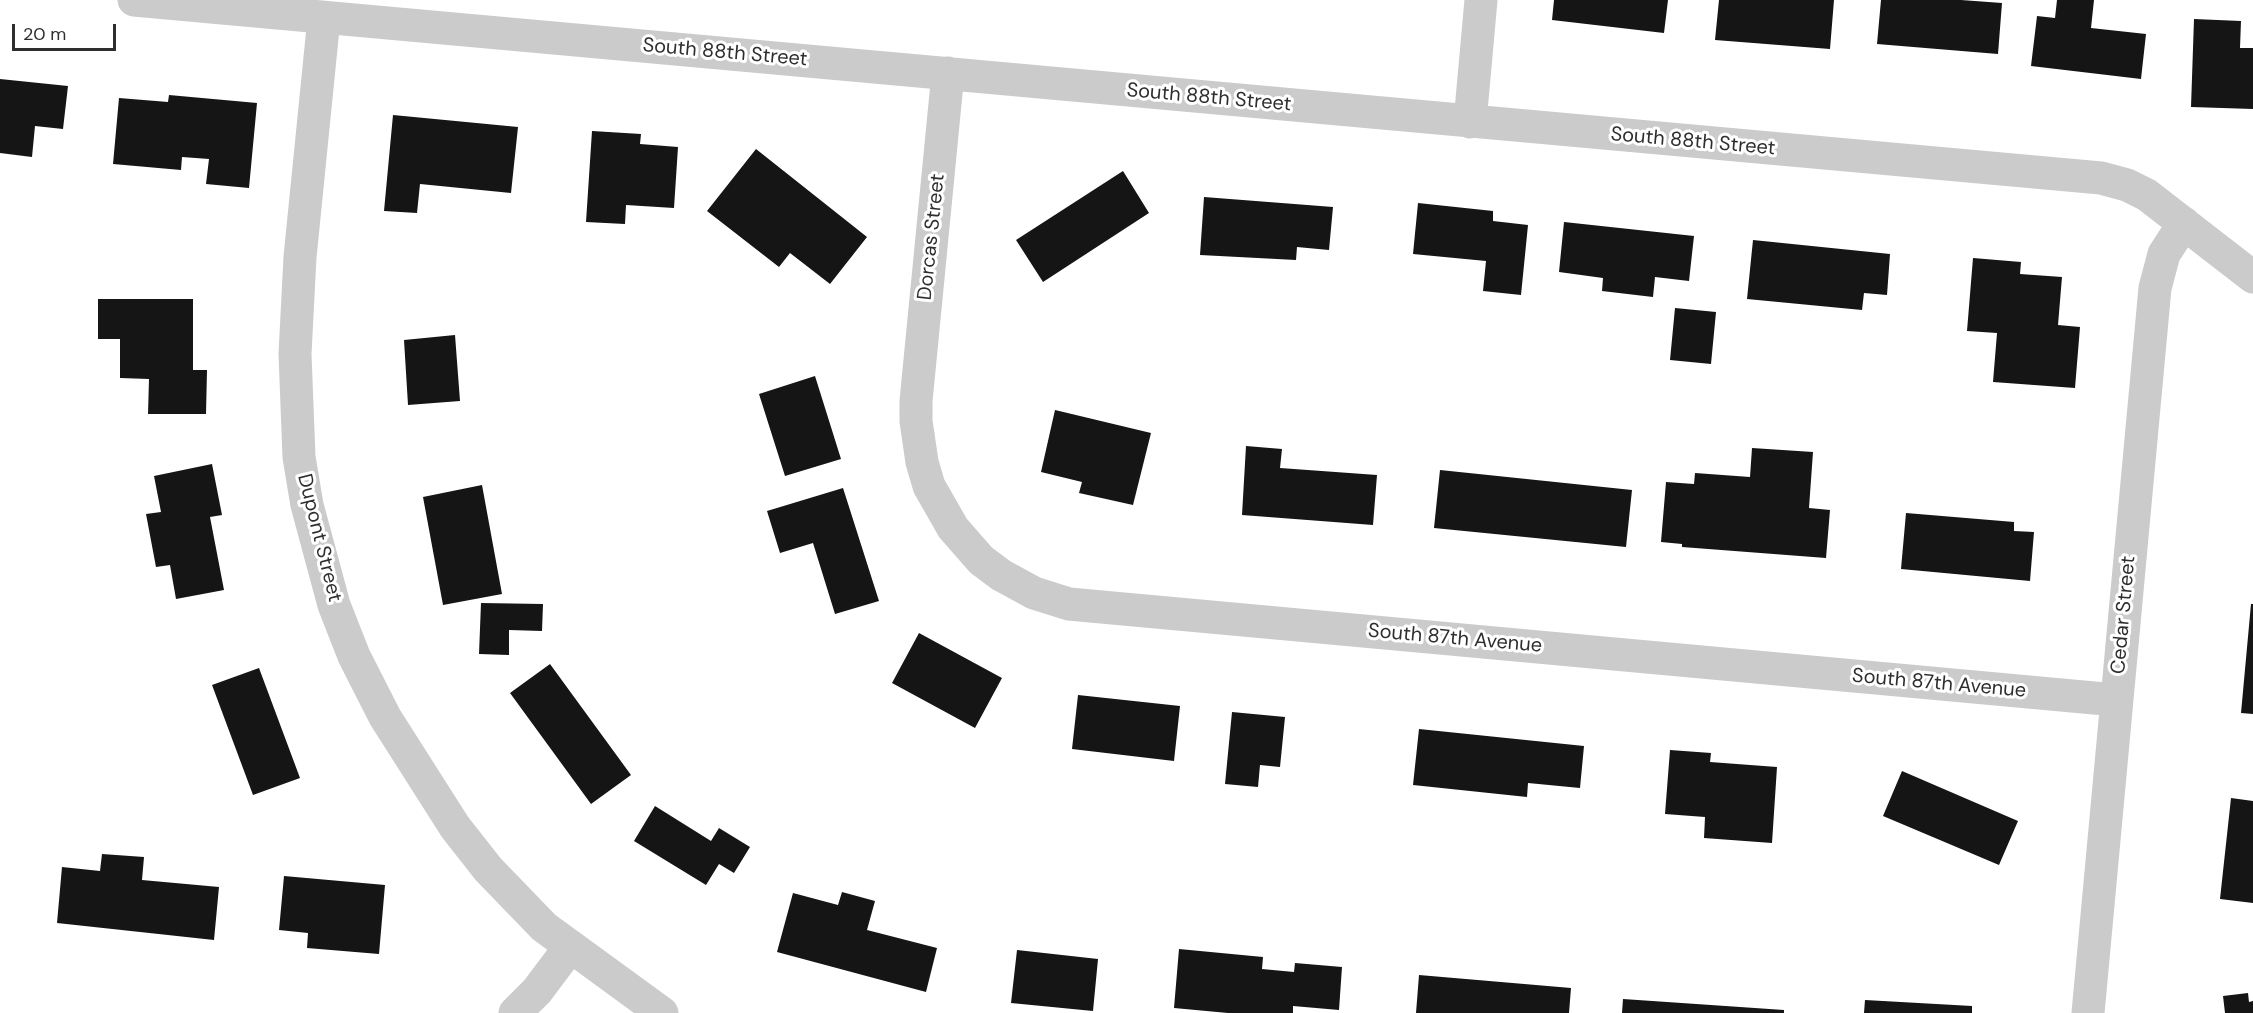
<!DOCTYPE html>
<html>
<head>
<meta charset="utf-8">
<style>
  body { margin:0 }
  #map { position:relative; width:2253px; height:1013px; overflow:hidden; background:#fff; font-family:"DM Sans",sans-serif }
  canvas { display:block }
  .scale { position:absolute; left:12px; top:24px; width:104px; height:27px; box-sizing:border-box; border:3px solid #2e2e2e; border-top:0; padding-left:8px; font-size:18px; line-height:21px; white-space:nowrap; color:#2e2e2e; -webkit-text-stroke:4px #fff; paint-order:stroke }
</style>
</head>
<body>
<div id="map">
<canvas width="2253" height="1013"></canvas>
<div class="scale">20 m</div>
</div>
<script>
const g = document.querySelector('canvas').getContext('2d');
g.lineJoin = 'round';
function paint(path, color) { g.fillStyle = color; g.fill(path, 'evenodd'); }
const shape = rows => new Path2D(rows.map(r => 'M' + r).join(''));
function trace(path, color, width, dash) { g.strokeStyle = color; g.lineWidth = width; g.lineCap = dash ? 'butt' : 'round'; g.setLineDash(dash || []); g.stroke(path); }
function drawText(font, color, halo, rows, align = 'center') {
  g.font = font + ' "DM Sans",sans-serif'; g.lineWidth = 6; g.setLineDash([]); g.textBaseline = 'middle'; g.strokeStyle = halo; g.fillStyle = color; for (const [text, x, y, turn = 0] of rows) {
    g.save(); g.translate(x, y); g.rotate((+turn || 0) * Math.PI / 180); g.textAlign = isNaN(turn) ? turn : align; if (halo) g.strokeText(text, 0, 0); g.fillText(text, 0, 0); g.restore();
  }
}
paint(shape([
  [1554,0,1668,0,1664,33,1552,20],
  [1719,0,1834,0,1830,49,1715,40],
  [1881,0,1961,0,2002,3,1998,54,1877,44],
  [2057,0,2094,0,2091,28,2146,34,2141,79,2031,66,2037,16,2055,18],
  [2194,19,2241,21,2240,48,2253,48,2253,109,2191,107],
  [0,79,68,86,63,129,35,126,32,157,0,153],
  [169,95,257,103,249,188,206,184,209,159,182,157,181,170,113,164,119,98,168,102],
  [393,115,518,127,511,193,420,184,417,213,384,211],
  [592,131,641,134,640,144,678,147,674,208,626,205,625,224,586,222],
  [756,149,867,237,830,284,790,253,779,267,707,211],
  [1123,171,1149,213,1043,282,1016,240],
  [1204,197,1333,207,1329,250,1297,247,1296,260,1200,255],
  [1418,203,1493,211,1493,221,1528,225,1521,295,1483,291,1486,261,1413,254],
  [1564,222,1694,236,1689,281,1655,277,1653,297,1602,291,1603,278,1559,272],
  [1753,240,1890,254,1887,295,1864,293,1862,310,1747,299],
  [1973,258,2021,262,2020,274,2062,277,2058,325,2080,327,2075,388,1993,382,1997,333,1967,331],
  [98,299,193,299,193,370,207,370,206,414,148,414,149,379,120,378,120,339,98,339],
  [1675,308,1716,312,1711,364,1670,360],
  [455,335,460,401,408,405,404,340],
  [815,376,841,459,785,476,759,394],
  [1055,410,1151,433,1133,505,1079,493,1082,482,1041,472],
  [1246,446,1282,449,1280,468,1377,475,1373,525,1242,515],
  [1752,448,1813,452,1809,508,1830,510,1826,558,1682,547,1682,544,1661,542,1666,482,1694,484,1695,473,1750,477],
  [212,464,222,515,210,517,224,590,176,599,170,565,156,567,146,514,161,512,154,476],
  [1440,470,1632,490,1626,547,1434,528],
  [482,485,502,594,443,605,423,497],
  [843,488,879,601,835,614,813,543,780,553,767,511],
  [1906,513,2014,522,2014,531,2034,532,2030,581,1901,569],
  [481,603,543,604,542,631,509,630,509,655,479,654],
  [2251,604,2253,604,2253,714,2241,713],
  [919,633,1002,678,975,728,892,683],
  [550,664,631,775,591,804,510,693],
  [259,668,300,778,253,795,212,685],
  [1078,695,1180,706,1174,761,1072,749],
  [1232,712,1285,717,1280,767,1260,765,1258,787,1225,784],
  [1419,729,1584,746,1580,788,1528,783,1527,797,1413,785],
  [1670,750,1711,753,1710,762,1777,767,1772,843,1704,838,1705,817,1665,814],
  [1902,771,2018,821,1999,865,1883,816],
  [2231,798,2253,801,2253,903,2220,899],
  [655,806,711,841,719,828,750,847,734,873,719,864,706,885,634,841],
  [102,854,144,857,142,880,219,887,214,940,57,923,62,867,100,871],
  [284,876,385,885,379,954,307,948,308,933,279,930],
  [842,892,875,901,867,930,937,948,926,992,777,952,793,893,838,905],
  [1179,949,1263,957,1262,969,1294,972,1295,963,1342,967,1339,1010,1293,1006,1293,1013,1228,1013,1174,1008],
  [1017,950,1098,959,1093,1011,1011,1003],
  [1419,975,1571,988,1569,1013,1416,1013],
  [2248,993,2249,1002,2253,1001,2253,1013,2225,1013,2223,996],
  [1623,999,1784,1010,1784,1013,1622,1013],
  [1865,1000,1972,1006,1972,1013,1864,1013]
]), '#151515');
trace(shape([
  [134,0,2101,178,2127,185,2147,195,2253,277],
  [324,18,300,257,295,354,299,457,307,505,334,605,354,656,385,717,455,827,488,869,544,927,662,1013],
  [948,73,916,401,916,421,922,462,929,486,953,528,981,560,1001,575,1034,593,1069,604,2116,700],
  [1470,122,1481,0],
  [515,1013,537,991,570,947],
  [2088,1013,2155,288,2164,254,2184,223]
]), '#cbcbcb', 33);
drawText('20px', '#2e2e2e', '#fff', [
  ["South 88th Street",725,53,5],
  ["South 88th Street",1209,98,5],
  ["South 88th Street",1693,142,5],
  ["Dorcas Street",932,237,-84],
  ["Dupont Street",319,538,76],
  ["Cedar Street",2124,615,-85],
  ["South 87th Avenue",1455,639,5],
  ["South 87th Avenue",1939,684,5]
]);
</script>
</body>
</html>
